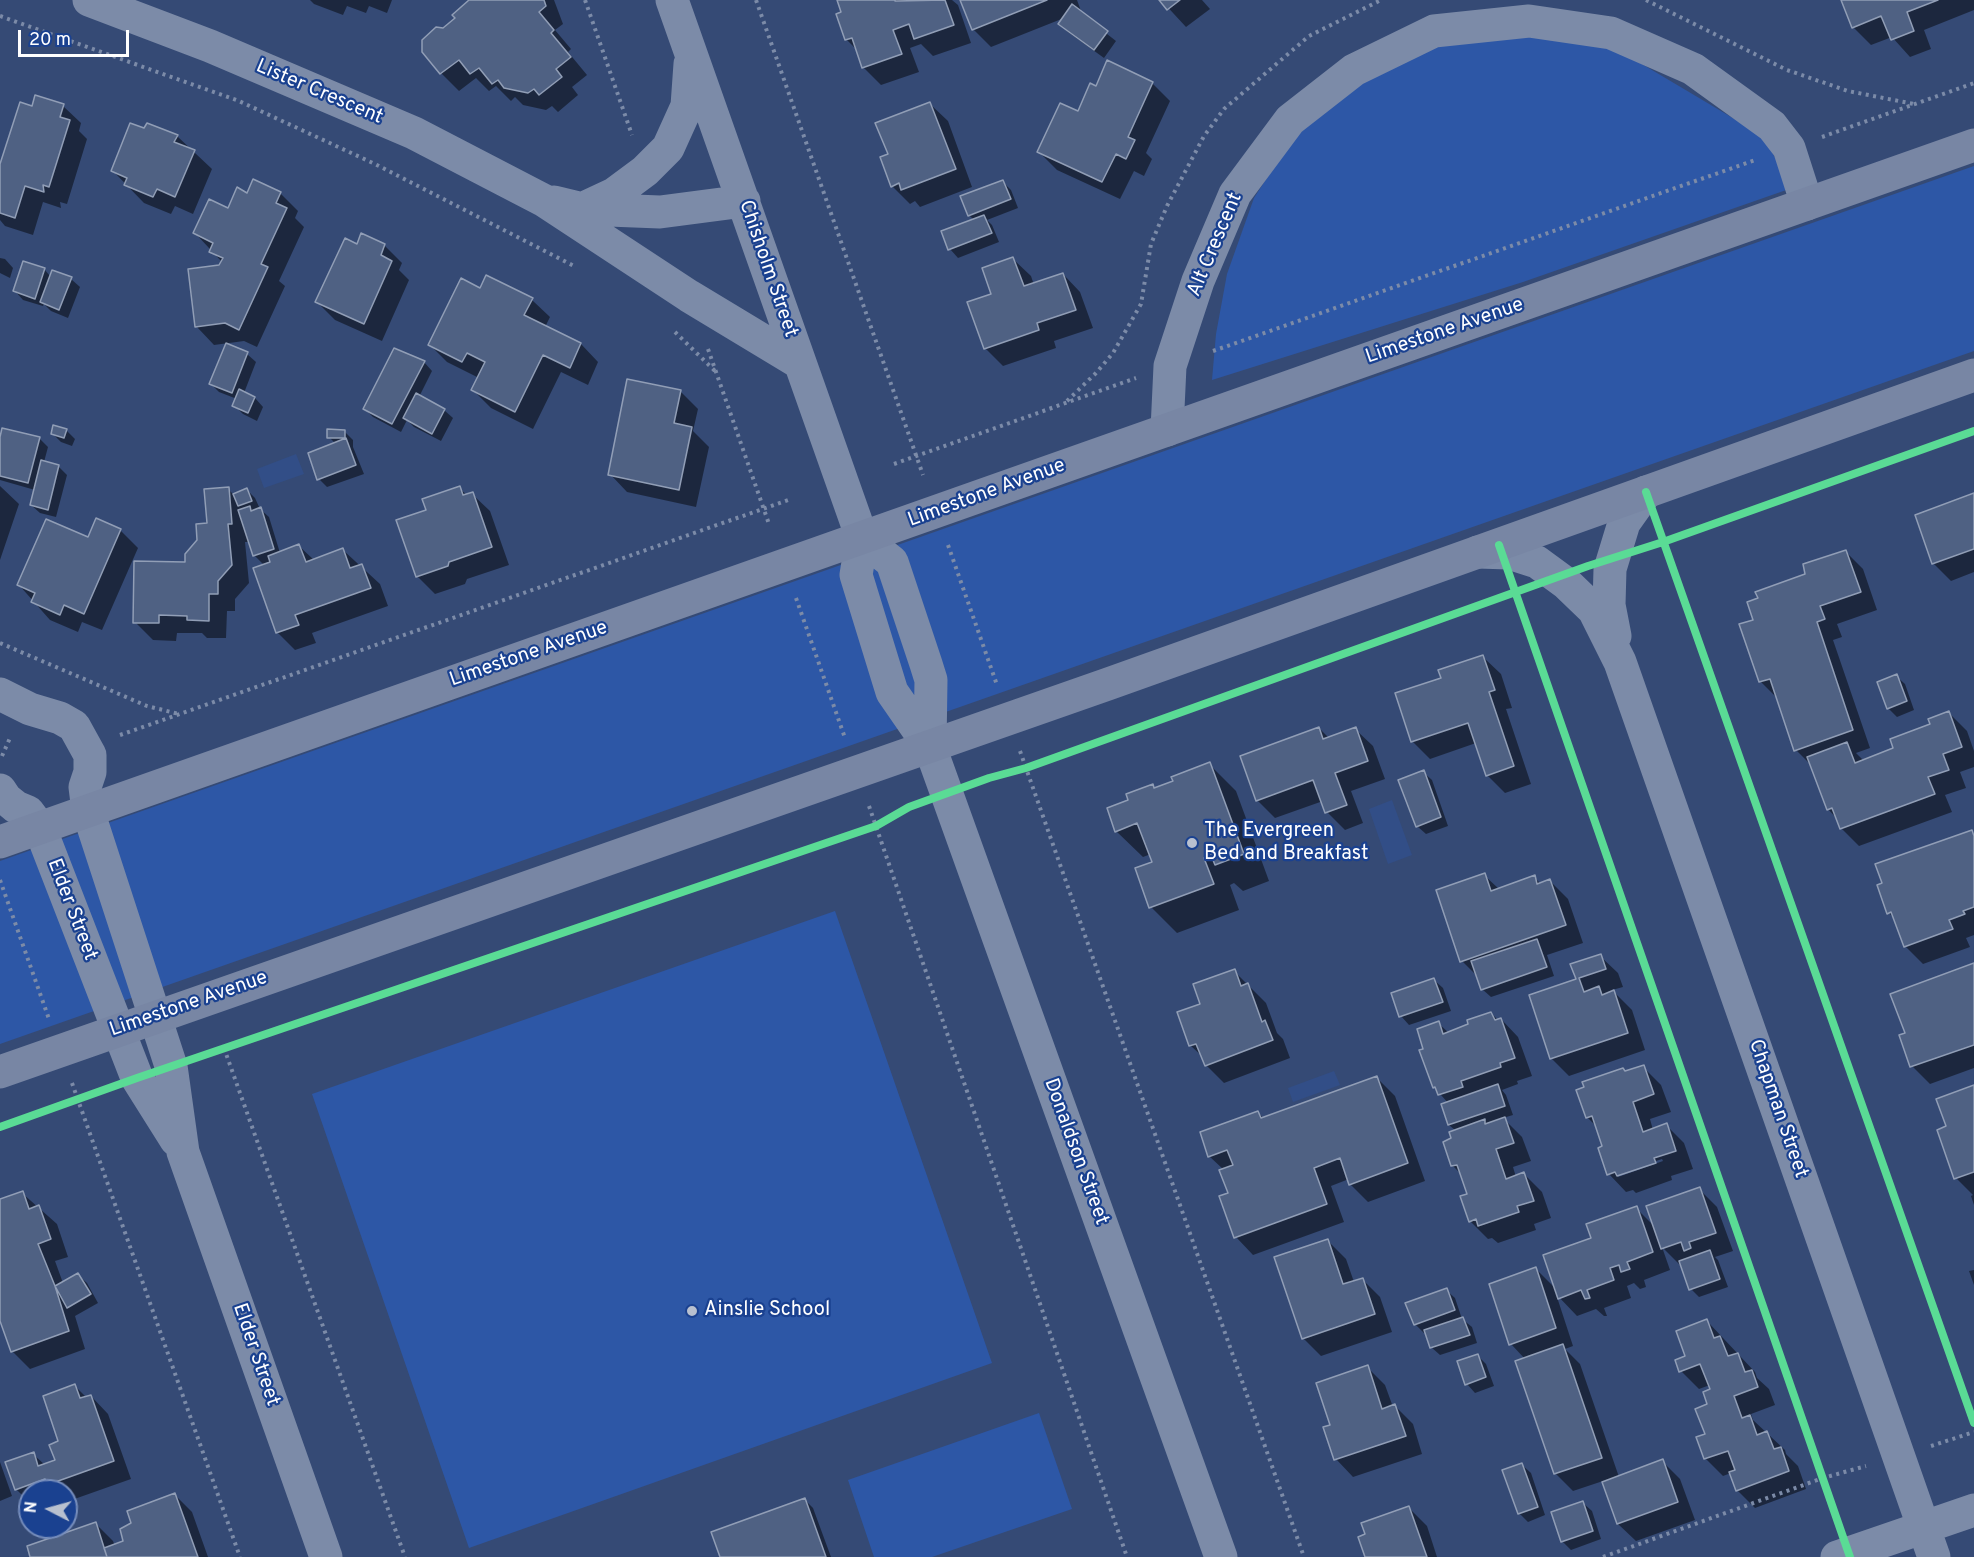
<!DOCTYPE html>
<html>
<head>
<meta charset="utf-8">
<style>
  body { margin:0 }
  #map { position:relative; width:1974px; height:1557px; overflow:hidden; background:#354a75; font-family:Overpass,sans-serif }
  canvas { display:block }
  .north { position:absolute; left:18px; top:1479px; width:60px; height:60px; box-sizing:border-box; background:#1a4190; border:2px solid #768dbc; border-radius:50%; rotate:276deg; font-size:16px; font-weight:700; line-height:24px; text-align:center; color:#fff }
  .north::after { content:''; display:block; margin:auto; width:21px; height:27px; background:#b8c0cf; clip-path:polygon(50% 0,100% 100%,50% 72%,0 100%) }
  .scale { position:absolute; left:18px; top:30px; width:111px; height:27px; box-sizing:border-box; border:3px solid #fff; border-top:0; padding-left:8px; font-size:18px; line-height:21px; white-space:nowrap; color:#fff; -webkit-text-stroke:4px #1a4190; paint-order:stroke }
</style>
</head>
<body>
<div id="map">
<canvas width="1974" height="1557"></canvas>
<div class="north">N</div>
<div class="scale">20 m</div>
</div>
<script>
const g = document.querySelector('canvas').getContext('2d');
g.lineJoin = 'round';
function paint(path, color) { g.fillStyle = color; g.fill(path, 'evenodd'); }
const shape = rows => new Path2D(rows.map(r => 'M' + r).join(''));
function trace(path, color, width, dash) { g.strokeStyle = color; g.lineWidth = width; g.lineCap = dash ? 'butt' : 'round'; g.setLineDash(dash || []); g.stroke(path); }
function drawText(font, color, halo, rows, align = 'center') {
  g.font = font + ' Overpass,sans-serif'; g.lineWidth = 4.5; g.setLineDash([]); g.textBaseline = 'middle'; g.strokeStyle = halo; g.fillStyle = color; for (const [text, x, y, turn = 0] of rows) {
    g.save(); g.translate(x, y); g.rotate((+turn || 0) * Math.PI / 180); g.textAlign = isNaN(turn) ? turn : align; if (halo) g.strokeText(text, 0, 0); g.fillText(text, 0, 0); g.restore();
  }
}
paint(shape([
  [1534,34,1620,51,1763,136,1792,188,1523,282,1212,380,1216,334,1227,274,1254,198,1297,131,1363,76,1434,39],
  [1974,166,1974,351,0,1044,0,861],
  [835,911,992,1363,469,1548,312,1094],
  [1039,1413,1072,1509,932,1557,874,1557,848,1480]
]), '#2d57a6');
paint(shape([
  [296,454,304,474,264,488,257,469],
  [1392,800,1412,855,1388,864,1369,809],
  [1334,1071,1340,1085,1293,1102,1288,1088]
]), '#324e87');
paint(shape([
  [310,0,392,0,387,13,369,6,366,13,347,6,343,15,314,4],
  [471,0,554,0,563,24,555,30,571,49,568,52,587,75,572,87,578,95,558,112,552,106,546,110,523,105,515,97,511,101,496,86,489,91,476,78,459,91,441,73,443,30,457,18],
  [839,0,952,0,958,5,971,43,933,56,921,44,910,48,919,72,881,85,863,67,858,51,846,39,843,13],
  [962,0,1077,0,1081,11,1079,12,1116,41,1104,58,1068,32,1060,23,1064,18,991,47,973,29],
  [1161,0,1202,0,1210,9,1186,27],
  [1843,0,1974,0,1974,10,1924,30,1931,49,1910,57,1892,37,1871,45,1853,27],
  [1152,83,1170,101,1146,153,1152,159,1144,176,1134,171,1120,199,1057,170,1039,152,1078,113,1096,88],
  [930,104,948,121,972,187,920,207,915,201,910,204,892,186,890,155],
  [63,106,81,123,79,131,87,139,67,204,60,202,61,208,43,202,33,235,5,226,0,220,0,169,33,108],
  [177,136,212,169,193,214,175,206,171,214,144,203,113,171],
  [1002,181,1011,190,1018,208,987,220,992,225,999,242,958,258,950,249,974,220,969,215],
  [280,193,298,211,295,218,304,227,279,281,285,286,257,347,244,341,214,345,197,327,222,262,195,233,248,195],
  [384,245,402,263,399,270,409,280,382,341,335,320,317,302,358,246],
  [0,258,5,259,13,268,10,278,0,273],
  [1013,259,1031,276,1034,285,1063,274,1080,292,1093,328,1054,341,1056,348,1003,366,985,348,993,295],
  [44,269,51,277,71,279,80,287,68,318,51,311,44,304,43,306,23,300,15,291],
  [481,290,532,300,550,317,545,327,581,344,598,362,588,385,561,372,533,429,491,408,473,390,479,378,447,362,429,344],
  [227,345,247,354,256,362,244,393,255,398,263,407,257,421,243,414,234,405,237,399,219,392,211,384],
  [424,362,432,371,419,397,444,410,453,418,441,441,414,427,407,420,401,432,373,417,364,408],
  [680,391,698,409,693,431,709,447,696,507,627,492,610,474],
  [66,430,75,439,72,446,61,442,52,433],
  [344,431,353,440,353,447,364,474,327,487,319,479,336,444,329,437],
  [39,438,48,447,44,462,58,466,67,475,56,517,40,513,31,505,35,490,0,480,0,443],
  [0,486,19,504,0,560],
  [459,488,467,495,472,494,490,511,509,565,467,579,465,584,435,594,417,576,428,511],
  [228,489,234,495,247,490,255,498,260,509,269,517,280,553,299,546,314,560,343,550,380,584,388,606,312,633,316,643,295,650,277,632,265,566,254,555,250,542,245,542,249,583,235,599,235,611,227,611,226,638,207,638,202,633,177,633,176,641,153,640,135,622,187,564],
  [1974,495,1974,572,1951,581,1933,563],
  [120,530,138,548,102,630,82,622,78,632,50,620,19,585,88,539],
  [1845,551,1863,569,1877,610,1837,624,1842,637,1833,640,1870,748,1856,753,1864,761,1895,749,1949,713,1967,731,1974,751,1974,767,1960,772,1966,788,1945,795,1952,812,1859,846,1841,828,1838,820,1828,809,1812,766,1796,750,1778,699,1761,682,1741,625,1755,621,1807,575],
  [1483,657,1501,674,1512,708,1506,709,1531,784,1505,793,1487,775,1476,743,1430,759,1412,741,1443,679],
  [1896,676,1905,684,1914,710,1897,717,1888,708],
  [1319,728,1329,738,1355,729,1373,746,1385,779,1351,791,1363,823,1345,830,1327,812,1323,801,1275,818,1257,800],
  [1209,764,1236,791,1269,881,1243,891,1234,883,1230,885,1239,910,1177,933,1151,907,1154,862,1151,854,1143,857,1116,831,1130,801,1153,786,1156,789],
  [1423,772,1432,780,1448,826,1426,834,1417,826],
  [1972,832,1974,835,1974,935,1966,938,1970,947,1923,964,1905,946,1896,920,1889,913,1879,886],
  [1484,875,1499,889,1534,877,1541,884,1550,881,1568,899,1583,943,1547,955,1554,976,1491,997,1482,989,1478,977,1462,961],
  [1600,956,1618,973,1623,987,1612,990,1632,1010,1645,1050,1569,1076,1551,1058,1578,980,1572,965],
  [1974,965,1974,1068,1930,1084,1912,1066,1901,1036,1907,1034],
  [1234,971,1266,1003,1277,1033,1283,1039,1290,1058,1224,1083,1206,1065,1204,1058,1191,1046,1179,1013,1202,1005],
  [1434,980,1443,988,1451,1011,1409,1025,1401,1016],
  [1491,1013,1498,1020,1501,1019,1518,1037,1532,1076,1517,1081,1518,1084,1502,1090,1506,1095,1513,1115,1503,1118,1522,1137,1531,1161,1513,1167,1516,1177,1524,1174,1542,1192,1551,1218,1534,1224,1536,1230,1498,1243,1492,1238,1488,1239,1470,1221,1469,1195,1462,1175,1453,1166,1453,1139,1456,1131,1449,1125,1443,1105,1448,1103,1434,1087,1421,1051,1425,1050,1438,1023,1449,1033],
  [1643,1067,1661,1085,1671,1112,1650,1119,1653,1130,1666,1125,1684,1143,1693,1169,1671,1176,1672,1180,1636,1193,1633,1190,1626,1192,1609,1174,1604,1147,1597,1127,1587,1117,1626,1072],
  [1662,1159,1663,1161,1618,1177,1618,1174],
  [1377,1078,1395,1096,1425,1181,1368,1202,1350,1184,1349,1179,1331,1186,1344,1222,1253,1255,1236,1237,1230,1194,1224,1170,1209,1156,1258,1112,1264,1119],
  [1974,1087,1974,1205,1971,1196,1973,1195,1956,1178,1948,1127],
  [1699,1189,1717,1207,1733,1251,1715,1257,1718,1260,1728,1287,1699,1297,1691,1289,1683,1265,1681,1266,1662,1247,1670,1270,1644,1280,1646,1287,1640,1289,1634,1283,1627,1286,1631,1298,1604,1308,1607,1316,1604,1316,1596,1309,1577,1316,1556,1294,1573,1346,1565,1349,1580,1364,1619,1477,1662,1461,1680,1479,1695,1520,1636,1541,1618,1524,1603,1481,1573,1491,1555,1473,1525,1359,1511,1344,1536,1269,1557,1290,1593,1239,1636,1208,1655,1227],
  [22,1193,57,1224,68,1257,55,1261,63,1283,78,1275,87,1283,98,1303,75,1316,85,1349,30,1369,12,1351,0,1316,0,1201],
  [1328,1241,1346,1259,1354,1282,1362,1279,1380,1297,1392,1332,1321,1356,1303,1338],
  [1974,1270,1974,1285,1969,1271],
  [1446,1290,1455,1298,1462,1319,1472,1327,1477,1343,1440,1355,1431,1347,1426,1332,1424,1333,1415,1324],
  [1707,1321,1755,1372,1757,1378,1769,1389,1775,1405,1751,1414,1753,1420,1785,1450,1786,1454,1798,1466,1806,1489,1755,1508,1737,1490,1731,1473,1723,1476,1705,1458,1712,1390,1710,1385,1699,1389,1681,1371],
  [1478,1356,1486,1364,1494,1386,1475,1393,1467,1384],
  [1367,1367,1385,1385,1393,1407,1395,1406,1413,1424,1422,1454,1353,1477,1336,1459,1332,1426],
  [75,1386,87,1398,91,1396,108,1414,131,1479,66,1502,66,1491,30,1491,30,1503,16,1489,33,1454,45,1465,57,1461],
  [0,1462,12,1496,0,1501],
  [1522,1465,1531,1473,1545,1515,1528,1522,1519,1513],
  [175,1495,192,1512,208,1557,32,1557,95,1523,113,1541,115,1546,125,1542],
  [805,1500,813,1508,831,1557,721,1557],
  [1583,1503,1592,1511,1601,1539,1571,1550,1562,1541],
  [1409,1508,1427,1526,1437,1557,1366,1557]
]), '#0007');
const building = shape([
  [469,0,544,0,546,6,539,12,554,30,551,33,571,57,556,69,562,77,539,95,534,89,528,93,504,88,498,80,492,84,479,68,470,74,459,60,440,74,422,52,422,40,436,27,443,28,455,18,452,15,469,0],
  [837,0,895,0,895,1,945,0,954,25,914,39,909,24,893,30,902,54,862,68,852,38,845,40,836,14,841,12,837,0],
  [960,0,1047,0,972,30,960,0],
  [1159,0,1180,0,1167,10,1159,0],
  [1841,0,1938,0,1907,12,1914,31,1891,40,1881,16,1852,28,1841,0],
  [1072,4,1108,31,1094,50,1058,24,1072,4],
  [1107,60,1153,82,1128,137,1135,140,1126,159,1116,154,1102,182,1037,152,1060,103,1078,111,1090,83,1096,86,1107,60],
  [35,95,64,104,60,117,70,120,49,187,43,185,44,192,25,186,15,218,0,213,0,164,20,102,32,106,35,95],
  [930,102,956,169,901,190,899,183,891,187,880,157,888,154,875,123,930,102],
  [130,123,144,128,147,123,178,135,174,142,195,150,175,197,157,189,153,197,124,185,127,178,111,171,130,123],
  [253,179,281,192,276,203,287,208,261,264,268,267,239,330,225,323,195,327,188,269,219,265,223,258,209,252,213,243,193,233,209,199,228,208,237,187,247,193,253,179],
  [1003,180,1011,199,968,216,960,196,1003,180],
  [984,215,992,233,948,250,941,231,984,215],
  [361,233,385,244,381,255,392,261,364,324,315,302,345,238,357,244,361,233],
  [1013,257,1024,286,1063,273,1076,310,1037,323,1039,330,984,349,967,302,991,294,982,268,1013,257],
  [23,261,45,268,35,299,13,291,23,261],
  [52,270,72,277,59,310,40,302,52,270],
  [486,275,533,298,524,315,581,343,570,368,543,355,515,412,471,390,485,362,467,353,462,362,428,345,461,278,480,288,486,275],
  [226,343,248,352,232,393,209,384,226,343],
  [394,348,425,361,392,424,363,409,394,348],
  [627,379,681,390,674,423,692,427,679,490,608,475,627,379],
  [239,389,255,397,248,413,232,406,239,389],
  [416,393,445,409,432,434,403,418,416,393],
  [53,425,67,429,64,438,51,434,53,425],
  [2,428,40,437,28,483,0,476,0,437,2,428],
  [327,429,345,430,345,438,327,438,327,429],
  [346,438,356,465,317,480,308,453,346,438],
  [41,460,59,465,48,510,30,505,41,460],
  [460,486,463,495,473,492,492,547,449,562,448,566,416,577,396,520,426,510,422,499,460,486],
  [229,487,232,524,228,524,232,565,218,581,218,594,209,594,209,621,187,620,187,616,159,615,159,623,133,623,134,561,185,562,185,554,197,540,196,524,207,523,204,489,229,487],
  [247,488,252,501,238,506,233,494,247,488],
  [1974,493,1974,549,1932,564,1915,515,1974,493],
  [250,506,251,511,261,507,274,549,253,556,238,510,250,506],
  [96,518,121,529,84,614,64,605,60,615,31,602,35,593,17,585,46,519,88,537,96,518],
  [299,544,306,562,343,548,350,568,362,564,371,588,295,615,299,625,276,633,253,568,270,562,268,556,299,544],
  [1846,550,1861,592,1820,606,1825,619,1817,622,1853,730,1794,751,1770,679,1759,682,1739,624,1753,620,1747,602,1758,598,1755,592,1805,574,1803,564,1846,550],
  [1483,655,1495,690,1489,692,1514,766,1486,776,1468,723,1411,742,1395,693,1441,678,1438,670,1483,655],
  [1897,674,1907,701,1887,709,1877,682,1897,674],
  [1949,711,1962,747,1943,754,1949,770,1928,777,1935,794,1840,829,1832,808,1827,810,1807,757,1847,742,1855,763,1893,748,1890,739,1930,724,1928,719,1949,711],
  [1319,727,1323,739,1356,727,1368,761,1335,773,1347,805,1325,813,1313,780,1256,801,1240,756,1319,727],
  [1210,762,1244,854,1215,865,1211,855,1204,858,1214,884,1149,908,1135,868,1152,862,1137,823,1115,832,1107,808,1128,800,1126,794,1153,784,1154,788,1173,781,1171,777,1210,762],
  [1424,770,1441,817,1416,827,1398,780,1424,770],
  [1972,830,1974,836,1974,907,1963,911,1965,914,1949,920,1953,929,1904,947,1891,912,1887,914,1877,885,1882,883,1875,864,1972,830],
  [1485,873,1491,891,1535,875,1537,884,1550,879,1566,925,1460,962,1436,890,1485,873],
  [1537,939,1547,967,1481,990,1471,961,1537,939],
  [1601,954,1606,969,1579,978,1584,992,1599,986,1602,995,1614,990,1628,1033,1550,1059,1529,995,1576,979,1570,964,1601,954],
  [1974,963,1974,1045,1910,1067,1899,1035,1905,1033,1890,994,1974,963],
  [1235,969,1241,986,1248,983,1262,1022,1265,1020,1273,1040,1205,1066,1196,1044,1189,1046,1177,1012,1200,1004,1193,984,1235,969],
  [1434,978,1443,1002,1399,1017,1391,993,1434,978],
  [1491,1012,1495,1020,1501,1018,1515,1058,1500,1063,1501,1067,1461,1081,1463,1087,1438,1095,1435,1087,1433,1088,1419,1050,1423,1049,1417,1029,1439,1021,1443,1034,1468,1024,1467,1020,1491,1012],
  [1644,1065,1654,1094,1633,1102,1643,1132,1667,1123,1676,1151,1654,1158,1656,1163,1617,1176,1615,1172,1607,1175,1598,1148,1602,1146,1592,1116,1586,1118,1576,1090,1584,1087,1582,1082,1623,1068,1625,1071,1644,1065],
  [1377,1076,1408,1163,1349,1185,1340,1158,1314,1168,1327,1204,1234,1238,1219,1196,1228,1193,1219,1170,1233,1165,1227,1150,1208,1157,1200,1132,1258,1111,1261,1118,1377,1076],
  [1498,1084,1505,1106,1448,1125,1441,1104,1498,1084],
  [1974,1085,1974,1172,1954,1179,1937,1130,1946,1126,1936,1099,1974,1085],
  [1505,1117,1514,1143,1496,1149,1506,1179,1524,1172,1534,1201,1517,1206,1519,1212,1478,1226,1476,1219,1469,1222,1460,1196,1467,1194,1457,1165,1451,1166,1443,1142,1451,1138,1449,1132,1485,1119,1485,1124,1505,1117],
  [1700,1187,1716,1233,1689,1242,1691,1248,1684,1251,1681,1242,1661,1249,1646,1206,1700,1187],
  [23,1191,29,1209,39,1205,51,1239,38,1244,55,1286,69,1331,11,1352,0,1321,0,1199,23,1191],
  [1637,1206,1653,1252,1627,1262,1630,1269,1621,1272,1619,1265,1610,1268,1614,1280,1587,1290,1590,1298,1585,1299,1581,1290,1558,1299,1543,1255,1591,1238,1586,1224,1637,1206],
  [1328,1239,1343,1284,1363,1278,1375,1314,1302,1339,1274,1257,1328,1239],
  [1710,1250,1720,1279,1689,1290,1679,1261,1710,1250],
  [1536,1267,1556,1328,1509,1345,1489,1284,1536,1267],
  [78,1273,91,1294,67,1308,55,1286,78,1273],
  [1447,1288,1455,1310,1414,1325,1405,1303,1447,1288],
  [1463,1317,1470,1335,1430,1348,1424,1330,1463,1317],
  [1707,1319,1714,1338,1720,1336,1728,1356,1738,1353,1745,1372,1752,1370,1758,1387,1734,1396,1742,1418,1750,1415,1757,1435,1767,1431,1774,1449,1781,1447,1789,1471,1736,1491,1729,1472,1735,1470,1728,1451,1704,1459,1696,1437,1705,1434,1695,1409,1707,1404,1703,1392,1710,1389,1700,1364,1679,1372,1675,1360,1685,1356,1676,1331,1707,1319],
  [1563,1344,1602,1458,1554,1474,1515,1361,1563,1344],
  [1478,1354,1486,1377,1465,1385,1457,1361,1478,1354],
  [1368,1365,1382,1409,1395,1404,1406,1436,1334,1460,1323,1427,1330,1425,1316,1383,1368,1365],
  [75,1384,80,1398,91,1395,114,1461,47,1485,45,1479,15,1490,5,1462,34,1452,38,1466,55,1460,49,1445,58,1441,43,1396,75,1384],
  [1663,1459,1678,1502,1617,1524,1602,1482,1663,1459],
  [1522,1463,1538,1507,1518,1514,1502,1470,1522,1463],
  [175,1493,198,1557,107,1557,104,1548,123,1541,120,1529,131,1523,127,1511,175,1493],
  [805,1498,826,1557,720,1557,711,1532,805,1498],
  [1583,1501,1593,1531,1561,1542,1551,1512,1583,1501],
  [1409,1506,1427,1557,1365,1557,1358,1537,1365,1534,1361,1523,1409,1506],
  [96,1522,107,1557,30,1557,27,1546,96,1522]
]);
paint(building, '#4f6183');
trace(building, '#919eb6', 1.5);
trace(shape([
  [585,0,632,135],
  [756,0,923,475],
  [1646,0,1787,70,1848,91,1914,104],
  [0,16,239,101,375,164,574,266],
  [1822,137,1974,83],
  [675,332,715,371],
  [708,349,769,524],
  [1213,351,1755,160],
  [1067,401,1096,373,1113,353,1141,304,1151,244,1167,206,1204,136,1224,109,1309,36,1381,0],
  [894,464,1136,378],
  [948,545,997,685],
  [796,598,845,738],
  [0,643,147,706,179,714],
  [120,735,791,499],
  [1020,751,1304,1557],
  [2,756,10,738],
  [869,806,1127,1557],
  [0,880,49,1019],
  [224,1048,405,1557],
  [72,1083,240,1557],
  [1931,1446,1974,1432],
  [1603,1557,1823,1478,1866,1466]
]), '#7c8ba8', 4, [3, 4.5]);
trace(shape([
  [89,0,210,46,414,133,543,200,689,296,800,363],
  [672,0,862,538,856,575,892,692,930,747,1221,1557],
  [554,202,583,209,660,212,744,201],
  [584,208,614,194,645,171,668,148,687,106,690,64],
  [1167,430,1170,366,1198,281,1235,194,1290,120,1354,70,1434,31,1529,21,1611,33,1693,69,1772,126,1789,148,1807,204],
  [862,538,892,562,926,664,931,680,930,747],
  [1478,552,1509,553,1537,562,1567,584,1594,610,1620,662,1934,1557],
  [1615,636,1609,605,1610,569,1624,523,1646,492],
  [0,694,30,709,60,718,74,726,90,755,90,772,85,787,88,811,171,1066,183,1152,326,1557],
  [0,790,6,799,16,807,28,812,40,828,137,1078,176,1140],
  [1837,1557,1974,1510]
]), '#7c8ba8', 33);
trace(shape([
  [0,842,1974,145],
  [0,1072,1108,684,1974,375]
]), '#7886a4', 33);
trace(shape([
  [1646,492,1974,1423],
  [1499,545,1850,1557],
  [0,1127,137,1078,876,826,909,807,989,778,1026,768,1588,566,1663,542,1974,431]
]), '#5adb95', 8);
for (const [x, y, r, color] of [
  [1192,843,6,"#b8c0cf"],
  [692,1311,6,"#b8c0cf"]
]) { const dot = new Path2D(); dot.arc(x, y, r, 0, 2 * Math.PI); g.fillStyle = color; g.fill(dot); trace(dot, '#1a4190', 2); }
drawText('20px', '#fff', '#1a4190', [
  ["Lister Crescent",319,93,23],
  ["Alt Crescent",1216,245,-67],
  ["Chisholm Street",767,269,71],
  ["Limestone Avenue",1445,332,-19],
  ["Limestone Avenue",987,494,-20],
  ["Limestone Avenue",529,655,-19],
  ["Elder Street",71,910,69],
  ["Limestone Avenue",189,1005,-19],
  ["Chapman Street",1777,1109,71],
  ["Donaldson Street",1075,1152,70],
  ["Elder Street",255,1355,71]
]);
drawText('20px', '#fff', '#1a4190', [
  ["The Evergreen",1204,832],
  ["Bed and Breakfast",1204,855],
  ["Ainslie School",704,1311]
], 'left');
</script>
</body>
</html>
